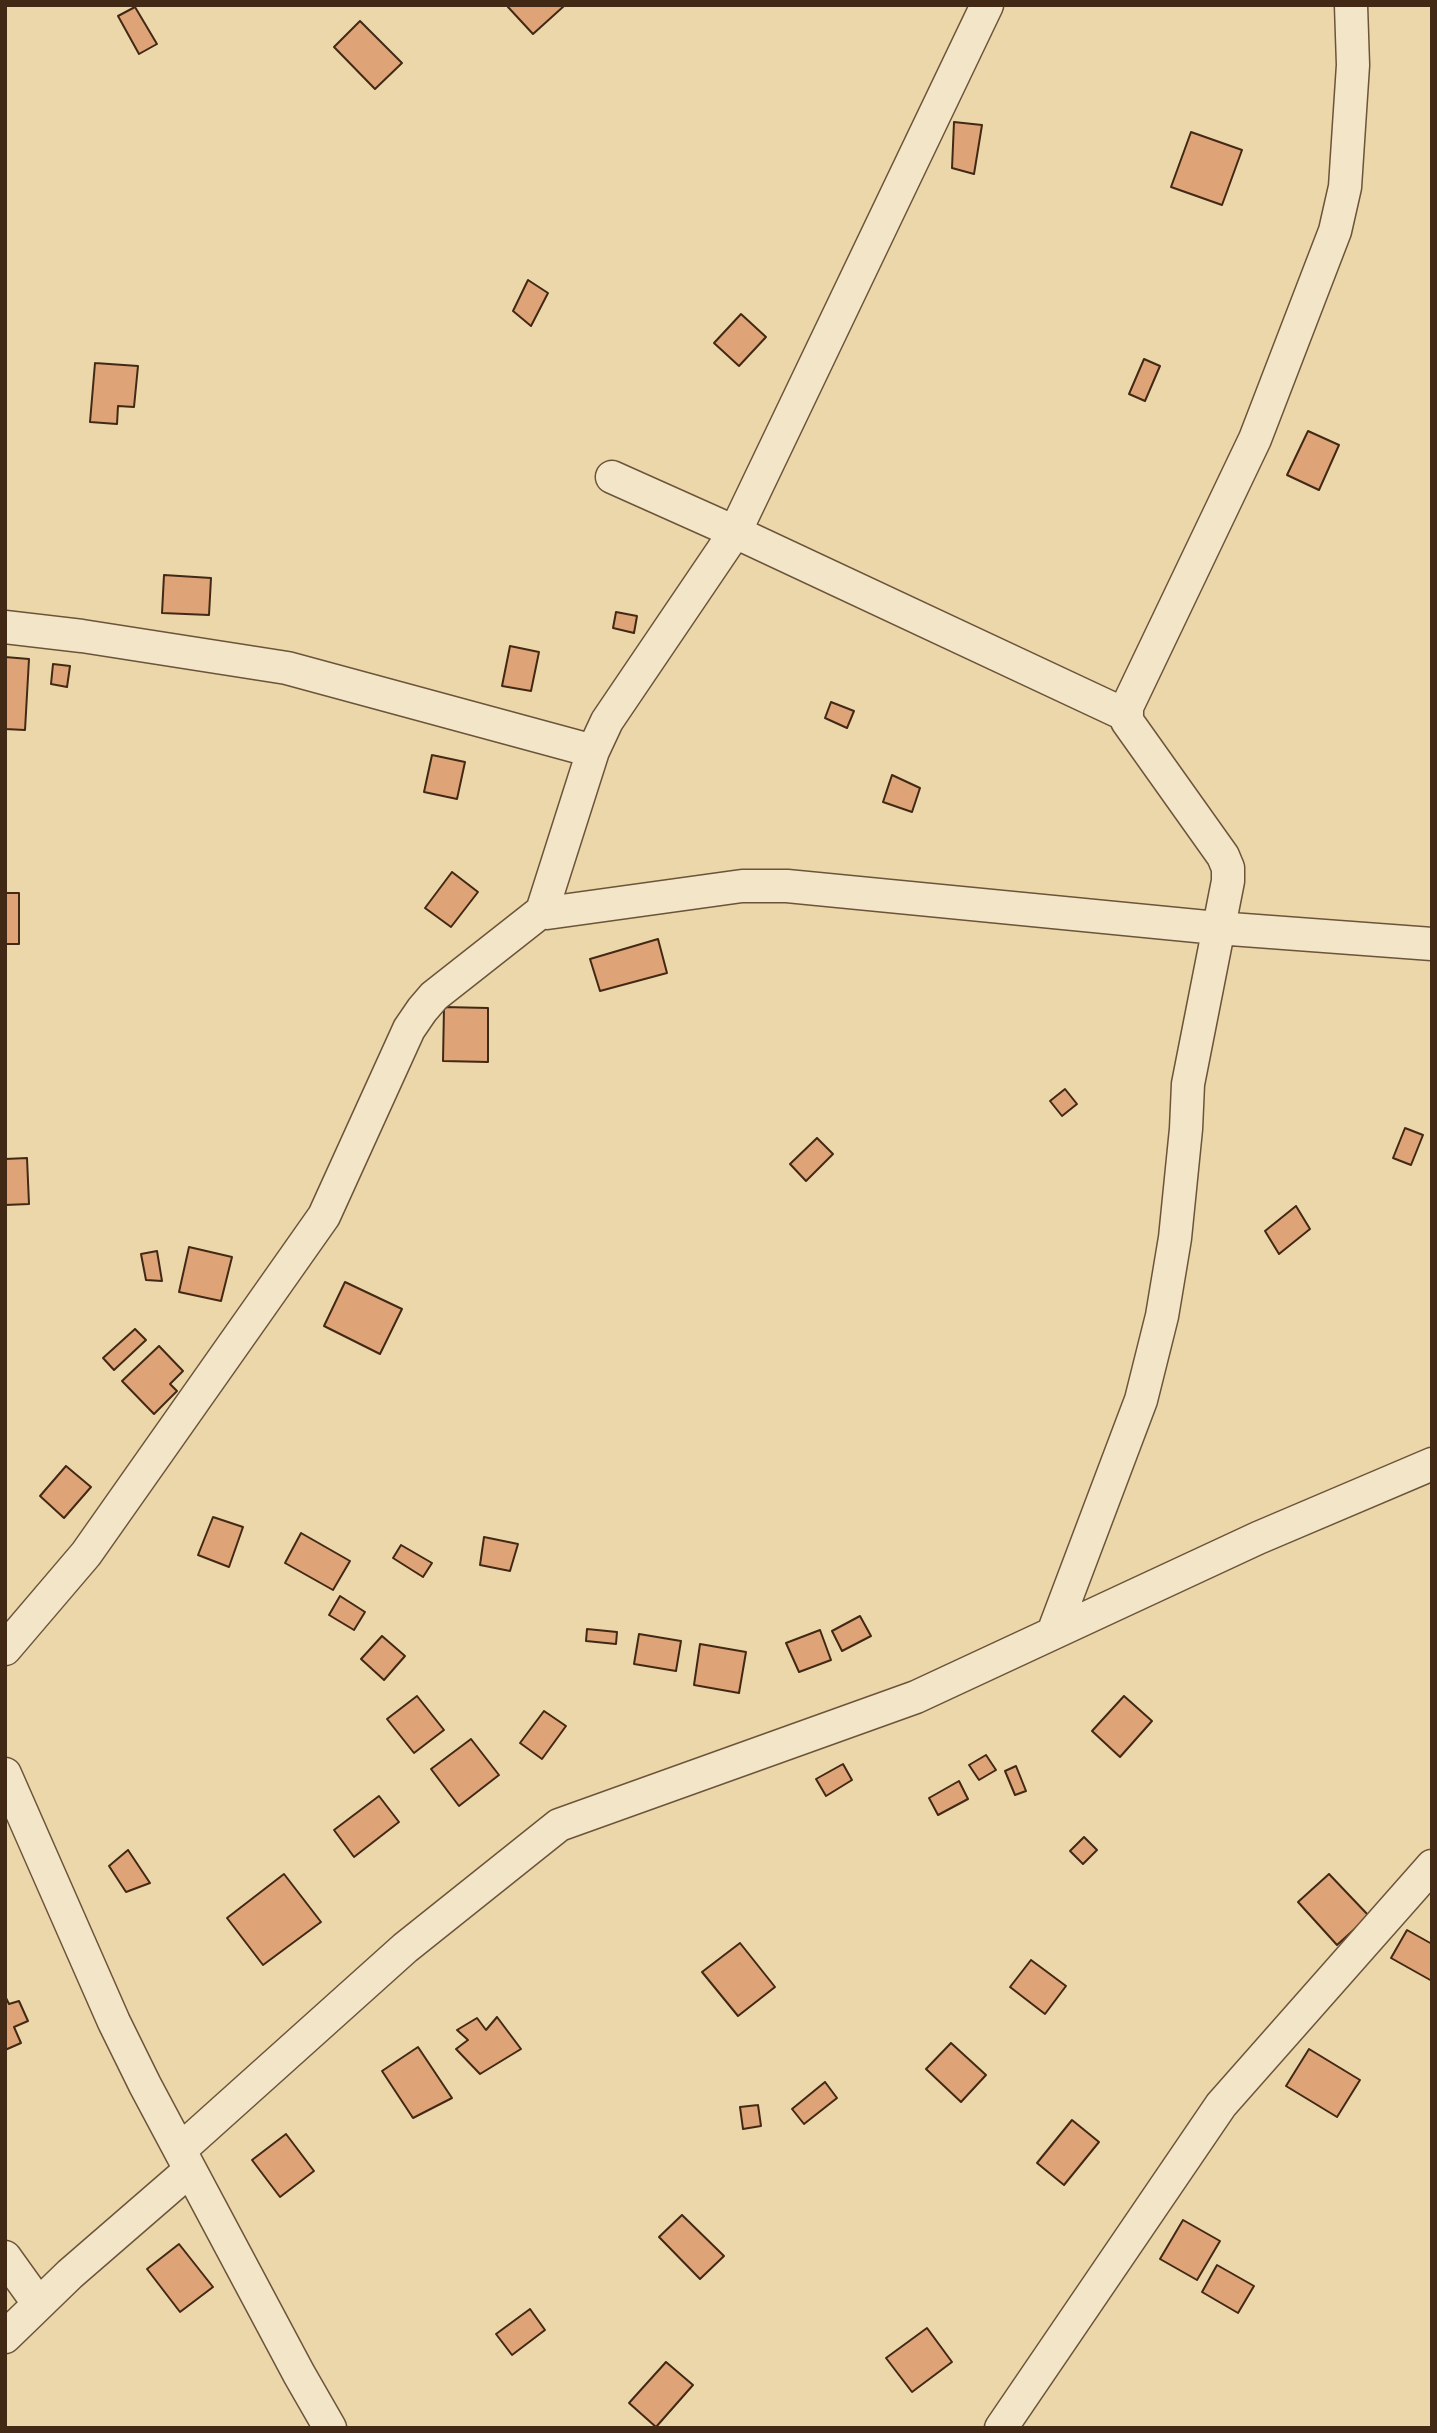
<!DOCTYPE html>
<html>
<head>
<meta charset="utf-8">
<style>
  body { margin:0 }
  #map { position:relative; width:1437px; height:2433px; overflow:hidden; background:#ecd7aa; font-family:"IM FELL Great Primer",serif }
  canvas { display:block }
  .frame { position:absolute; inset:0; border:7px solid #422915; pointer-events:none }
</style>
</head>
<body>
<div id="map">
<canvas width="1437" height="2433"></canvas>
<div class="frame"></div>
</div>
<script>
const g = document.querySelector('canvas').getContext('2d');
g.lineJoin = 'round';
function paint(path, color) { g.fillStyle = color; g.fill(path, 'evenodd'); }
const shape = rows => new Path2D(rows.map(r => 'M' + r).join(''));
function trace(path, color, width, dash) { g.strokeStyle = color; g.lineWidth = width; g.lineCap = dash ? 'butt' : 'round'; g.setLineDash(dash || []); g.stroke(path); }
const building = shape([
  [510,5,563,5,564,6,533,34,508,7,510,5],
  [135,7,157,44,139,54,118,16,135,7],
  [360,21,402,63,375,89,334,47,360,21],
  [954,122,982,125,974,174,952,168,954,122],
  [1191,132,1242,150,1222,205,1171,187,1191,132],
  [528,280,548,293,531,326,513,311,528,280],
  [741,314,766,337,739,366,714,343,741,314],
  [1144,359,1160,366,1145,401,1129,394,1144,359],
  [95,363,138,366,134,407,118,406,117,424,90,422,95,363],
  [1308,431,1339,445,1319,490,1287,475,1308,431],
  [164,575,211,578,209,615,162,613,164,575],
  [616,612,637,616,634,633,613,628,616,612],
  [510,646,539,652,531,691,502,686,510,646],
  [5,657,29,659,25,730,5,729,5,657],
  [53,664,70,666,67,687,51,684,53,664],
  [831,702,854,711,847,728,825,718,831,702],
  [432,755,465,762,457,799,424,792,432,755],
  [892,775,920,788,912,812,883,802,892,775],
  [452,872,478,892,451,927,425,908,452,872],
  [5,893,19,893,19,944,5,944,5,893],
  [658,939,667,973,600,991,590,959,658,939],
  [444,1007,488,1008,488,1062,443,1061,444,1007],
  [1065,1089,1077,1104,1062,1116,1050,1101,1065,1089],
  [1405,1128,1423,1135,1411,1165,1393,1158,1405,1128],
  [817,1138,833,1154,806,1181,790,1164,817,1138],
  [27,1158,29,1204,5,1205,5,1159,27,1158],
  [1296,1206,1310,1229,1279,1254,1265,1231,1296,1206],
  [189,1247,232,1257,221,1301,179,1292,189,1247],
  [157,1251,162,1281,146,1280,141,1254,157,1251],
  [345,1282,402,1309,380,1354,324,1326,345,1282],
  [135,1329,146,1340,114,1370,103,1358,135,1329],
  [159,1346,183,1371,170,1384,177,1391,154,1414,122,1381,159,1346],
  [66,1466,91,1487,64,1518,40,1496,66,1466],
  [213,1517,243,1527,229,1567,198,1555,213,1517],
  [301,1533,350,1561,333,1590,285,1563,301,1533],
  [484,1537,518,1544,510,1571,480,1565,484,1537],
  [401,1545,432,1563,423,1577,393,1558,401,1545],
  [340,1596,365,1612,354,1630,329,1615,340,1596],
  [860,1616,871,1636,842,1651,832,1631,860,1616],
  [587,1629,617,1632,616,1644,586,1641,587,1629],
  [820,1630,831,1660,799,1672,786,1643,820,1630],
  [639,1634,681,1641,676,1671,634,1664,639,1634],
  [382,1636,405,1656,384,1680,361,1659,382,1636],
  [700,1644,746,1652,739,1693,694,1685,700,1644],
  [417,1696,444,1730,414,1753,387,1719,417,1696],
  [1124,1696,1152,1721,1120,1757,1092,1731,1124,1696],
  [544,1711,566,1726,542,1759,520,1743,544,1711],
  [471,1739,499,1775,459,1806,431,1769,471,1739],
  [986,1755,996,1770,979,1780,969,1765,986,1755],
  [843,1764,852,1780,826,1796,816,1779,843,1764],
  [1016,1766,1026,1791,1015,1795,1005,1771,1016,1766],
  [959,1781,968,1799,938,1815,929,1798,959,1781],
  [379,1796,399,1822,354,1857,334,1830,379,1796],
  [1084,1837,1097,1850,1083,1864,1070,1851,1084,1837],
  [128,1850,150,1883,126,1892,109,1866,128,1850],
  [284,1874,321,1922,263,1965,227,1918,284,1874],
  [1329,1874,1369,1916,1337,1945,1298,1902,1329,1874],
  [1407,1930,1432,1944,1432,1981,1391,1958,1407,1930],
  [740,1943,775,1987,738,2016,702,1972,740,1943],
  [1031,1960,1066,1986,1045,2014,1010,1987,1031,1960],
  [5,1996,9,2004,19,2001,28,2021,14,2027,21,2043,5,2050,5,1996],
  [497,2017,521,2049,480,2074,456,2049,468,2040,457,2030,477,2018,486,2030,497,2017],
  [951,2043,986,2075,961,2102,926,2069,951,2043],
  [418,2047,452,2098,413,2118,382,2071,418,2047],
  [1309,2049,1360,2080,1337,2117,1286,2086,1309,2049],
  [825,2082,837,2098,804,2124,792,2109,825,2082],
  [758,2105,761,2126,743,2129,740,2107,758,2105],
  [1072,2120,1099,2142,1064,2185,1037,2163,1072,2120],
  [286,2134,314,2171,280,2197,252,2160,286,2134],
  [682,2215,724,2256,700,2279,659,2237,682,2215],
  [1183,2220,1220,2241,1197,2280,1160,2259,1183,2220],
  [179,2244,213,2287,180,2312,147,2269,179,2244],
  [1217,2265,1254,2286,1238,2313,1202,2292,1217,2265],
  [530,2309,545,2330,512,2355,496,2334,530,2309],
  [927,2328,952,2362,912,2392,886,2358,927,2328],
  [666,2362,693,2385,656,2427,629,2403,666,2362]
]);
paint(building, '#dea377');
trace(building, '#422915', 2);
const street = shape([
  [612,477,735,532,1126,715],
  [5,627,82,636,287,668,593,751],
  [542,911,547,913,742,886,787,886,1217,928,1432,944],
  [1053,1633,1141,1400,1162,1316,1175,1238,1186,1129,1188,1084,1228,881,1228,868,1223,856,1127,721,1127,707,1255,439,1335,231,1345,187,1353,65,1351,5],
  [5,1649,86,1554,324,1216,409,1029,422,1010,434,996,542,911,593,751,607,721,735,532,987,5],
  [5,1774,114,2022,145,2085,299,2374,330,2428],
  [180,2150,405,1948,559,1825,916,1697,1258,1538,1432,1464],
  [5,2257,38,2303],
  [5,2337,70,2274,190,2170],
  [1001,2428,1221,2105,1432,1866]
]);
trace(street, '#6c543a', 35);
trace(street, '#f3e5c8', 32);
</script>
</body>
</html>
